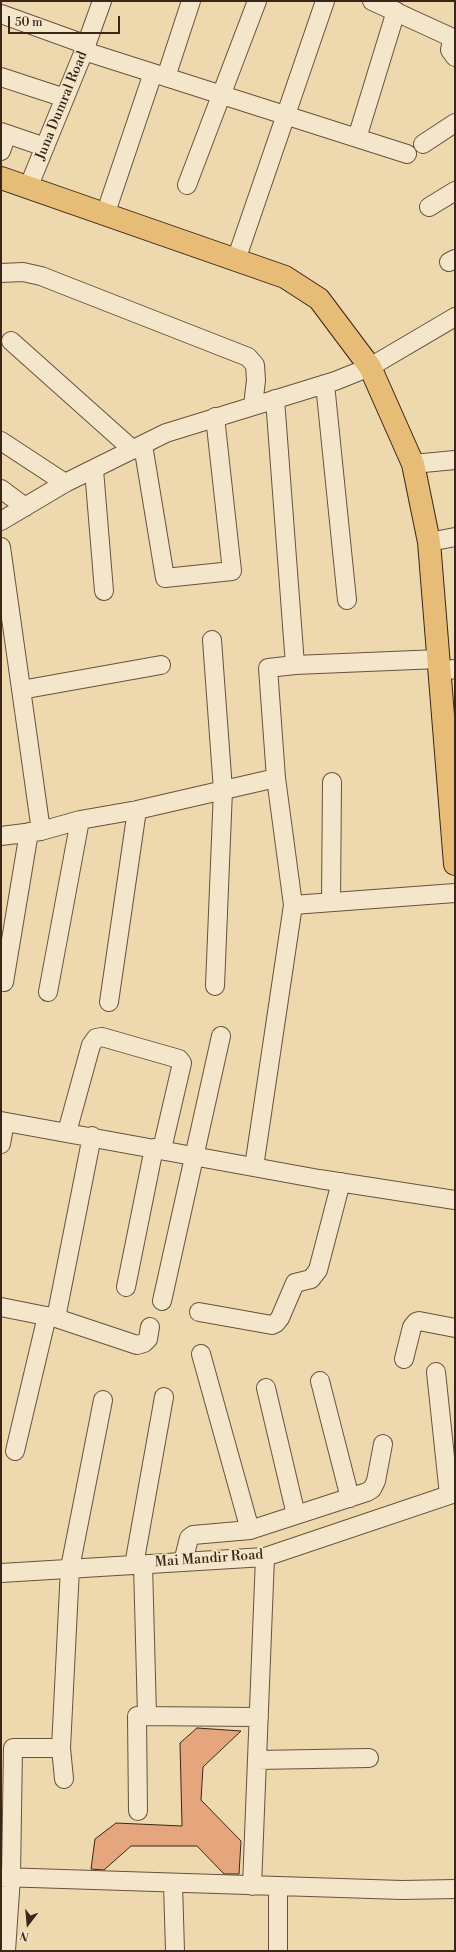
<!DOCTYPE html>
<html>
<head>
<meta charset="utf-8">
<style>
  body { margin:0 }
  #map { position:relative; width:456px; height:1952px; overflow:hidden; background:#eed8ad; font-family:"Libre Bodoni",serif }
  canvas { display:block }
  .frame { position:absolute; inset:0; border:2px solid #3b2519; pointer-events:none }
  .north { position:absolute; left:8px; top:1904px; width:40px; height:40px; -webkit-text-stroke:3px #f4e6ca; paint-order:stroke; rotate:196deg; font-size:11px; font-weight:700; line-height:16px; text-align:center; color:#3b2519 }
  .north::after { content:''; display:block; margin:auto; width:14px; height:18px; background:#3b2519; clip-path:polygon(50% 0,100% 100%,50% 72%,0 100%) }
  .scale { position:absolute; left:8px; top:16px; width:112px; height:18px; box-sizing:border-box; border:2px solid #3b2519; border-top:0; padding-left:5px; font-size:12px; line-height:14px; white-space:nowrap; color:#3b2519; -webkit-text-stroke:3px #f4e6ca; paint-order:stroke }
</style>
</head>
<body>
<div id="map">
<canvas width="456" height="1952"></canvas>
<div class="frame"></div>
<div class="north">N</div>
<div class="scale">50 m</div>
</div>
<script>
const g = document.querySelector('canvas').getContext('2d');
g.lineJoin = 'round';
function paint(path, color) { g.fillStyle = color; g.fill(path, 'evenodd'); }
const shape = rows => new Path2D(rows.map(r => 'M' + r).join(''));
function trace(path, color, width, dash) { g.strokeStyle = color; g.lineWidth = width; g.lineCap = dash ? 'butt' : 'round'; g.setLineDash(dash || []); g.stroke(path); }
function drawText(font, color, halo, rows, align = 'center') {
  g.font = font + ' "Libre Bodoni",serif'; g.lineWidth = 3; g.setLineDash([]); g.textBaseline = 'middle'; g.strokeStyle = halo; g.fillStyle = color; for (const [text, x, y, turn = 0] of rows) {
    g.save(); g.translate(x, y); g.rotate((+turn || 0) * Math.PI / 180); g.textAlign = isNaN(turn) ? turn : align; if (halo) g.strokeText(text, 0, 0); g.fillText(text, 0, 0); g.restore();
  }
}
const building = shape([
  [197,1728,241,1731,203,1767,201,1800,241,1841,239,1874,224,1874,197,1846,131,1846,104,1870,91,1869,95,1839,116,1823,182,1826,180,1743,197,1728]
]);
paint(building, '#e5a67d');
trace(building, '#3b2519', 1);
const minor = shape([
  [372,1,455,39],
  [1,14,87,45],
  [455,40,451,45,450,50,455,57],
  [84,51,407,154],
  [1,77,65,98],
  [166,77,191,1],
  [1,132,45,147],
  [357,138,396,11],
  [423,144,455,123],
  [1,151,7,134],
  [187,185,257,1],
  [28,188,84,51,102,1],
  [429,207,455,191],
  [105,215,153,73],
  [236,260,325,1],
  [449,262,455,259],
  [1,273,23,272,41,276,248,357,255,365,256,380,253,406],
  [11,341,133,450],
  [325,384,347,600],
  [275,399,295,665],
  [1,441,65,483],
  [143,445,165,578,232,571,215,417],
  [413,464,455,460],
  [94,470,104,591],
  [1,489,25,507],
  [1,521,65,483,166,433,335,381,370,367,455,317],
  [429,542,455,537],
  [1,547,41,831,1,836],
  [212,640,223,790,215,986],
  [440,671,455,669],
  [21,690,161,665],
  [276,778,268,668,295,665,439,659],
  [41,831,80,820,137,810,276,778,293,905,254,1167],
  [331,902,332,782],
  [293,905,455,893],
  [4,982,29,832],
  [48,992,80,820],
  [109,1002,137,810],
  [1,1121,319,1179,455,1200],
  [67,1132,91,1045,96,1038,102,1037,179,1059,182,1063,162,1149],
  [1,1144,5,1122],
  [126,1287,154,1148],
  [162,1301,221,1036],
  [1,1307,56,1318,92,1136],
  [199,1312,272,1325,276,1323,280,1318,295,1283,311,1279,318,1270,341,1182],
  [56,1318,137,1345,144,1343,148,1339,150,1327],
  [201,1354,250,1530],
  [404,1359,412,1327,416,1322,419,1321,455,1328],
  [436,1372,449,1495],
  [320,1381,350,1498],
  [266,1388,296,1515],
  [15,1451,47,1316],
  [183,1562,189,1538,193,1535,250,1530,367,1492,372,1489,376,1481,383,1444],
  [143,1564,147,1716],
  [134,1565,164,1397],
  [1,1573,265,1557,455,1493],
  [61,1748,64,1779],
  [257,1760,369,1758],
  [138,1811,137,1716,259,1717],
  [1,1877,402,1890,455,1889],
  [173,1884,175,1951],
  [252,1886,265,1557],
  [6,1951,11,1877,13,1748,61,1748,70,1568,103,1400],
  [278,1951,278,1887]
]);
const major = shape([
  [1,178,285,277,319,299,370,367,413,464,429,542,455,864]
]);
trace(minor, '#68523e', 20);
trace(major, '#3b2519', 24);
trace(minor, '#f4e6ca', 18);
trace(major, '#e7bc76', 22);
drawText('14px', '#3b2519', '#f4e6ca', [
  ["Juna Dumral Road",62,106,-68],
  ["Mai Mandir Road",209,1559,-4]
]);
</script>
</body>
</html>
